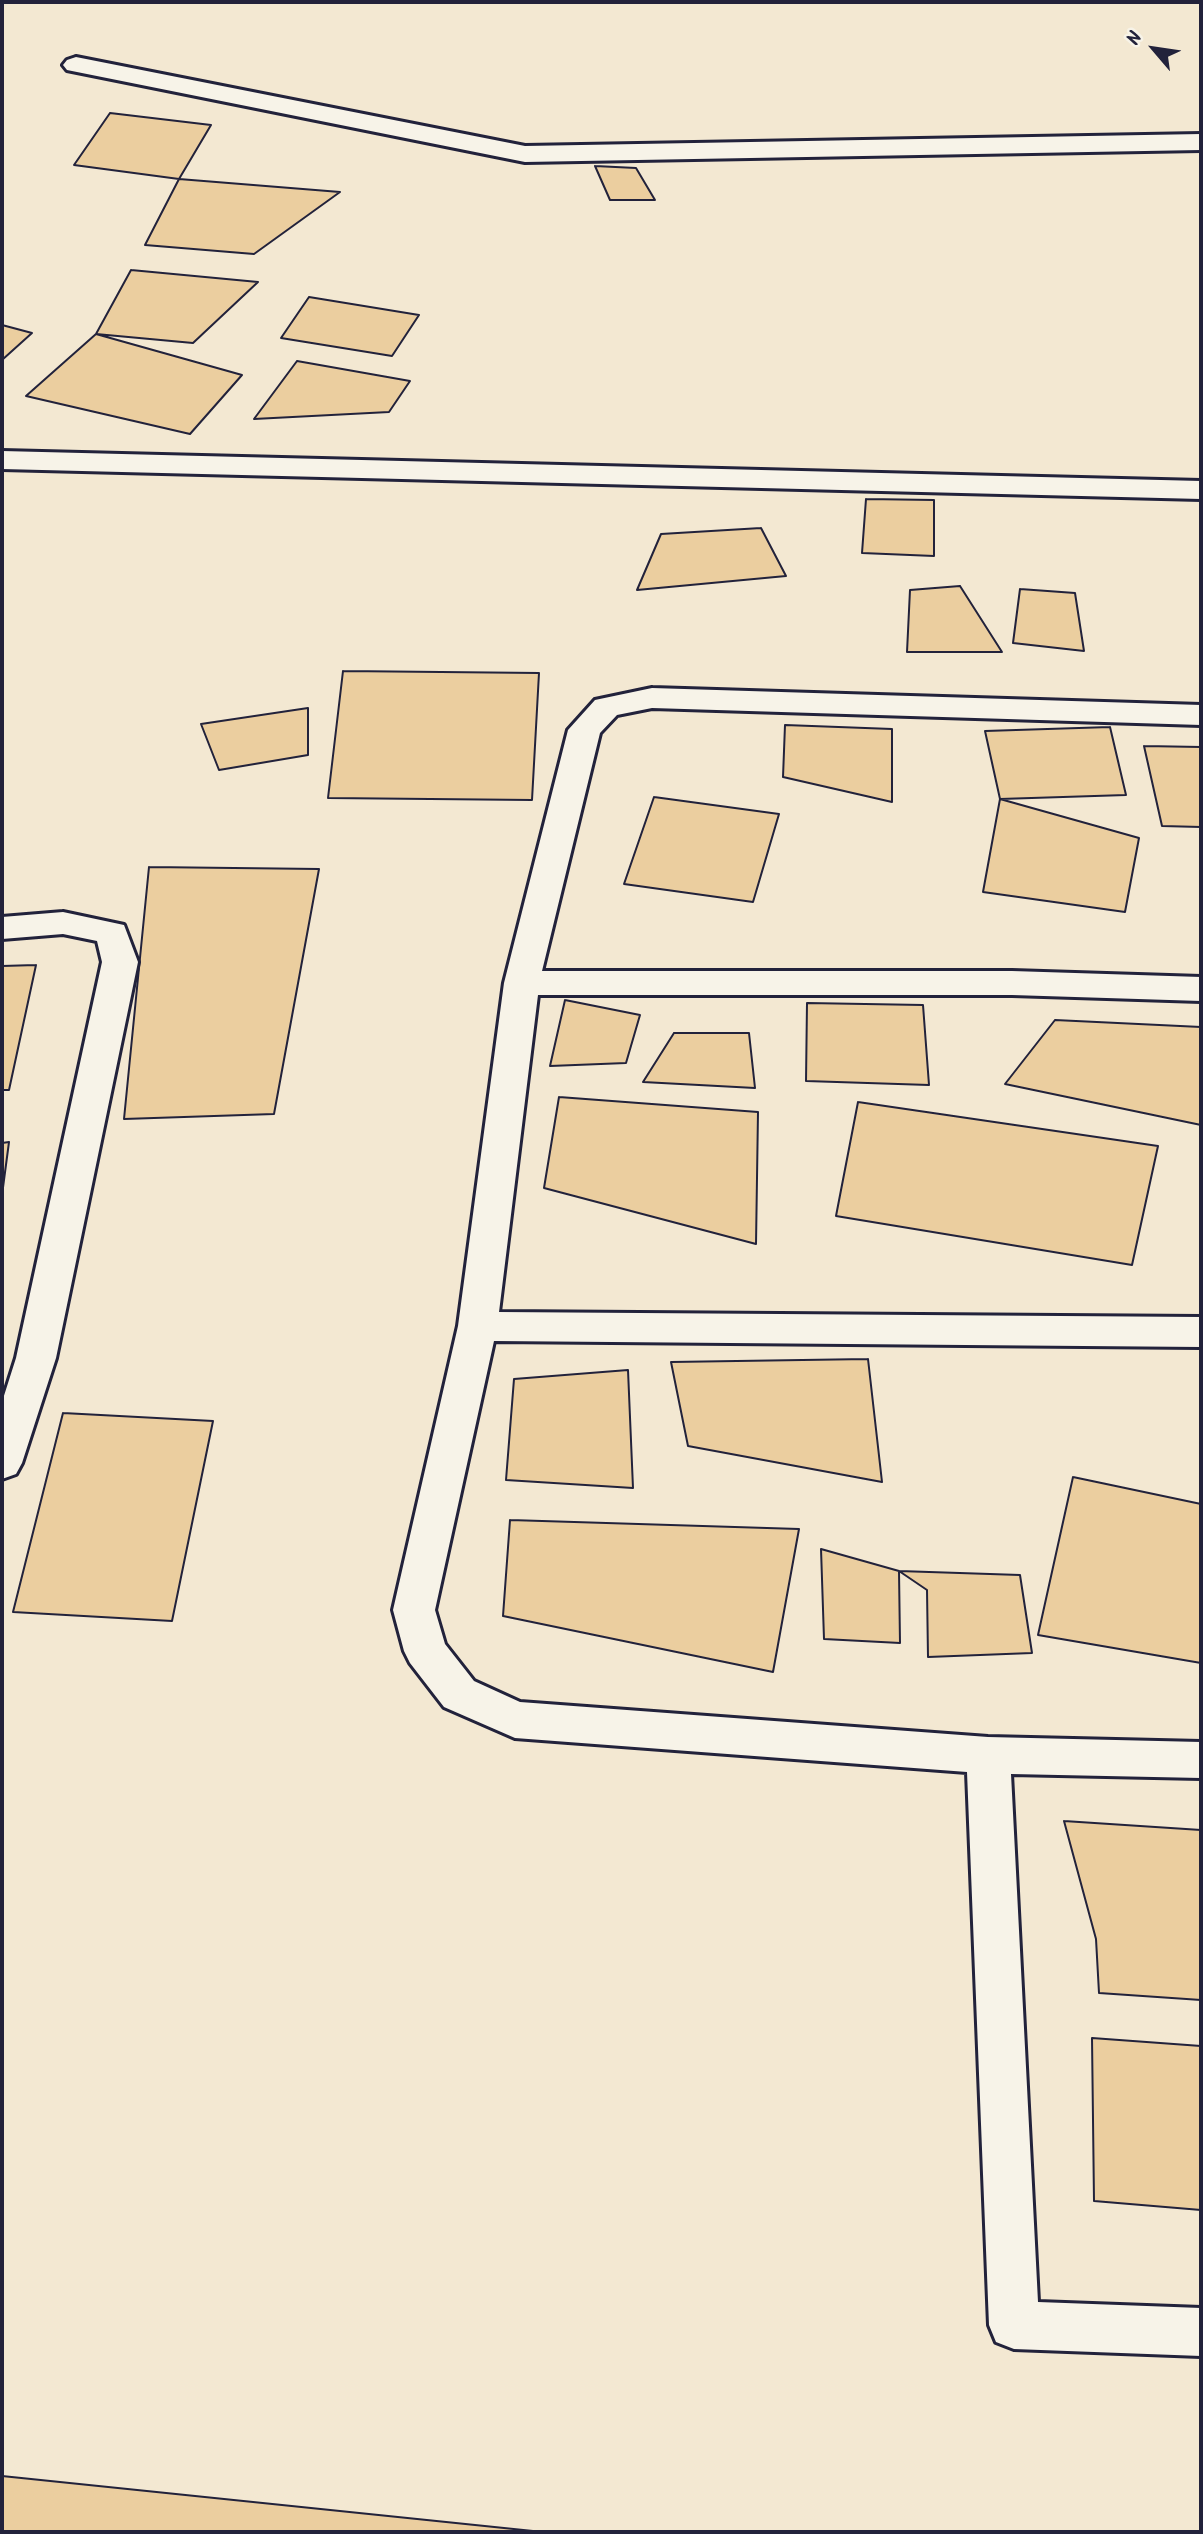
<!DOCTYPE html>
<html>
<head>
<meta charset="utf-8">
<style>
  body { margin:0 }
  #map { position:relative; width:1203px; height:2534px; overflow:hidden; background:#f3e8d2; font-family:Kalam,sans-serif }
  canvas { display:block }
  .frame { position:absolute; inset:0; border:4px solid #22223b; pointer-events:none }
  .north { position:absolute; left:1119px; top:14px; width:70px; height:70px; -webkit-text-stroke:5px #f7f3e8; paint-order:stroke; rotate:299deg; font-size:19px; font-weight:700; line-height:28px; text-align:center; color:#22223b }
  .north::after { content:''; display:block; margin:auto; width:24px; height:32px; background:#22223b; clip-path:polygon(50% 0,100% 100%,50% 72%,0 100%) }
</style>
</head>
<body>
<div id="map">
<canvas width="1203" height="2534"></canvas>
<div class="frame"></div>
<div class="north">N</div>
</div>
<script>
const g = document.querySelector('canvas').getContext('2d');
g.lineJoin = 'round';
function paint(path, color) { g.fillStyle = color; g.fill(path, 'evenodd'); }
const shape = rows => new Path2D(rows.map(r => 'M' + r).join(''));
function trace(path, color, width, dash) { g.strokeStyle = color; g.lineWidth = width; g.lineCap = dash ? 'butt' : 'round'; g.setLineDash(dash || []); g.stroke(path); }
const building = shape([
  [110,113,211,125,179,179,74,165,110,113],
  [595,166,636,168,655,200,610,200,595,166],
  [179,179,340,192,254,254,145,245,179,179],
  [131,270,258,282,193,343,96,334,131,270],
  [309,297,419,315,392,356,281,338,309,297],
  [2,325,32,333,2,360,2,325],
  [96,334,242,375,190,434,26,396,96,334],
  [297,361,410,381,389,412,254,419,297,361],
  [866,499,934,500,934,556,862,553,866,499],
  [761,528,786,576,637,590,661,534,761,528],
  [960,586,1002,652,907,652,910,590,960,586],
  [1020,589,1075,593,1084,651,1013,643,1020,589],
  [343,671,539,673,532,800,328,798,343,671],
  [308,708,308,755,219,770,201,724,308,708],
  [785,725,892,729,892,802,783,777,785,725],
  [1110,727,1126,795,1000,799,985,731,1110,727],
  [1144,746,1201,747,1201,827,1162,826,1144,746],
  [654,797,779,814,753,902,624,884,654,797],
  [1000,799,1139,838,1125,912,983,892,1000,799],
  [149,867,319,869,274,1114,124,1119,149,867],
  [36,965,9,1090,2,1090,2,966,36,965],
  [565,1000,640,1015,626,1063,550,1066,565,1000],
  [807,1003,923,1005,929,1085,806,1081,807,1003],
  [1055,1020,1201,1027,1201,1125,1005,1084,1055,1020],
  [674,1033,749,1033,755,1088,643,1082,674,1033],
  [559,1097,758,1112,756,1244,544,1188,559,1097],
  [858,1102,1158,1146,1132,1265,836,1216,858,1102],
  [9,1142,2,1195,2,1143,9,1142],
  [868,1359,882,1482,688,1446,671,1362,868,1359],
  [628,1370,633,1488,506,1480,514,1379,628,1370],
  [63,1413,213,1421,172,1621,13,1612,63,1413],
  [1073,1477,1201,1504,1201,1663,1038,1635,1073,1477],
  [510,1520,799,1529,773,1672,503,1616,510,1520],
  [821,1549,899,1571,900,1643,824,1639,821,1549],
  [899,1571,1020,1575,1032,1653,928,1657,927,1590,899,1571],
  [1064,1821,1201,1830,1201,2000,1099,1993,1096,1939,1064,1821],
  [1092,2038,1201,2046,1201,2210,1094,2201,1092,2038],
  [2,2476,533,2531,533,2532,2,2532,2,2476]
]);
paint(building, '#ebce9f');
trace(building, '#22223b', 2);
const street = shape([
  [76,57,525,146,1201,134,1201,150,525,162,67,70,63,65,67,60,76,57],
  [2,451,1201,481,1201,499,2,469,2,451],
  [652,688,1201,705,1201,725,652,708,617,715,600,733,542,971,1012,971,1201,977,1201,1001,1012,995,538,995,499,1312,1201,1317,1201,1347,494,1341,435,1610,445,1644,474,1681,520,1702,988,1737,1201,1742,1201,1778,1011,1774,1038,2302,1201,2308,1201,2356,1014,2349,996,2342,989,2325,967,1772,515,1738,444,1707,410,1663,404,1651,393,1610,458,1326,504,983,568,730,595,700,652,688],
  [63,912,124,925,138,962,56,1358,22,1463,16,1474,2,1479,2,1402,16,1358,102,962,97,941,63,934,2,939,2,917,63,912]
]);
trace(street, '#22223b', 6);
paint(street, '#f7f3e8');
</script>
</body>
</html>
